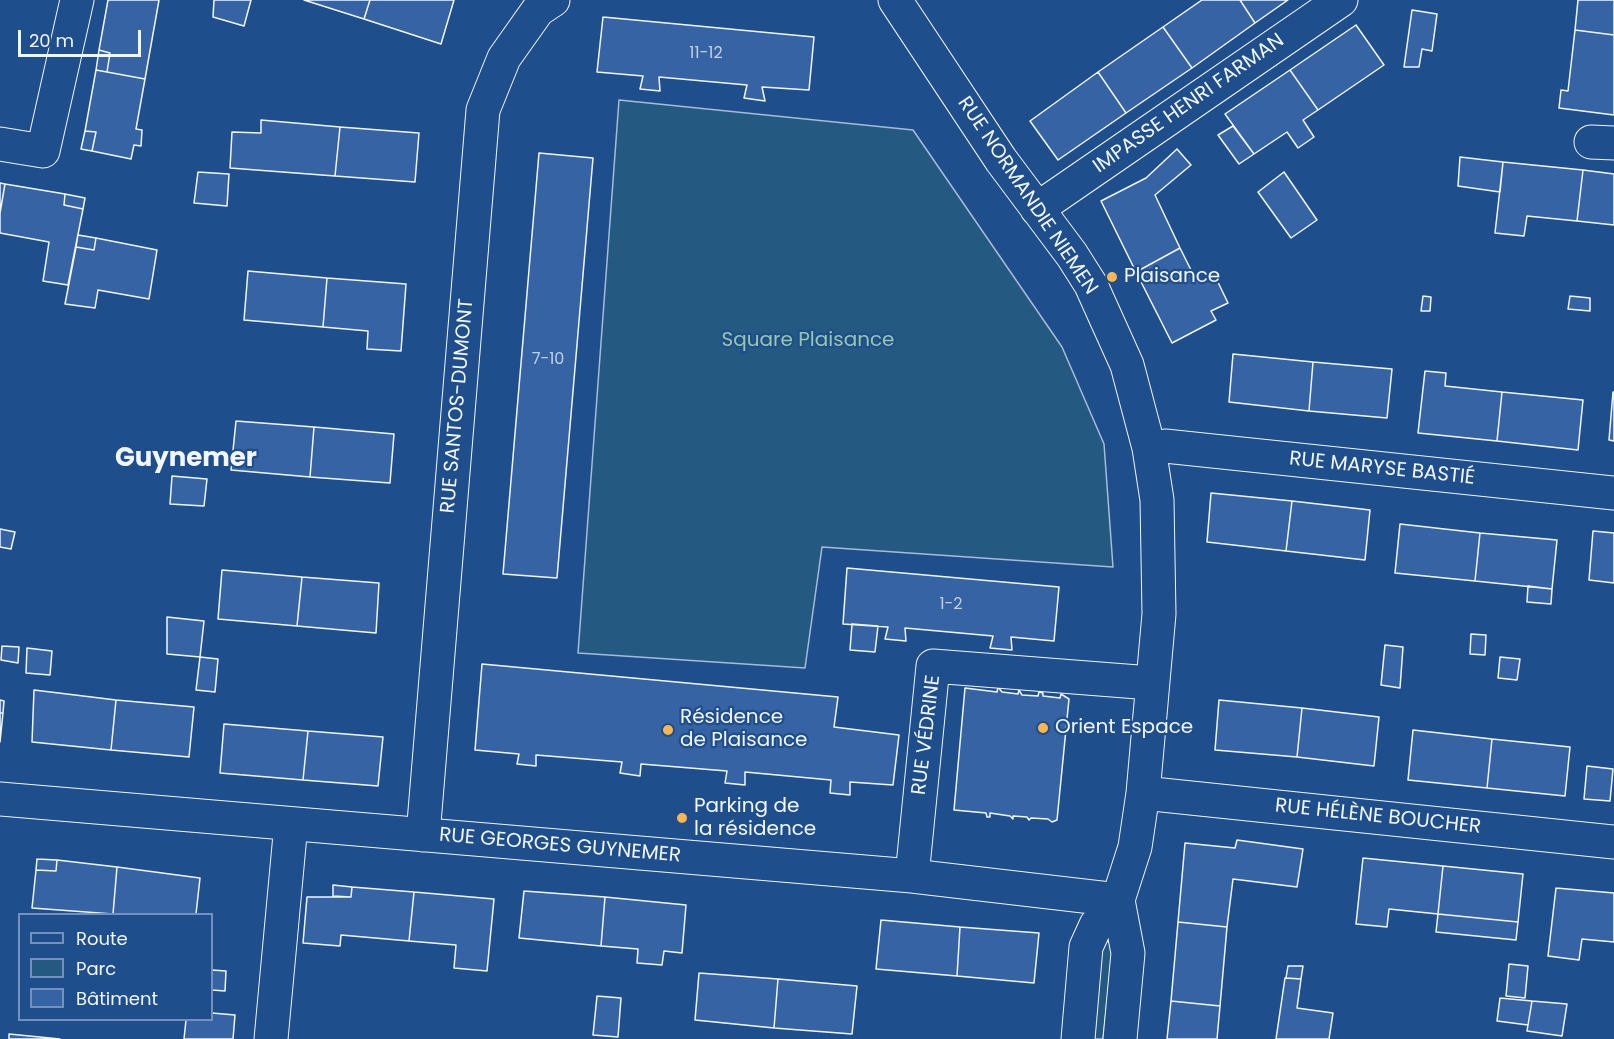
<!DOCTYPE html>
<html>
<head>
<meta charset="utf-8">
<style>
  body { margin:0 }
  #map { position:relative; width:1614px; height:1039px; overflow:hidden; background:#1f4e8c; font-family:Poppins,sans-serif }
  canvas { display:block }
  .legend { position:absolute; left:18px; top:913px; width:195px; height:108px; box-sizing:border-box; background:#1f4e8c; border:2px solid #7391ba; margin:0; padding:8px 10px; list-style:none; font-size:18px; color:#f2f6ff }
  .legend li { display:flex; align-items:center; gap:12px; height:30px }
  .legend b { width:30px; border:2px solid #7391ba }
  .scale { position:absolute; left:18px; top:30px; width:123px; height:27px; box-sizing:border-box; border:3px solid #f2f6ff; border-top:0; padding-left:8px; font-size:18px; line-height:21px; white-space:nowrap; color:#f2f6ff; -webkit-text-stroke:4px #1f4e8c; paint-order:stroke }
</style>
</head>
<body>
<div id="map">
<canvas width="1614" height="1039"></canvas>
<ul class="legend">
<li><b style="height:8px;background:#1f4e8c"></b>Route</li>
<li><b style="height:16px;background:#245a82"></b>Parc</li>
<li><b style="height:16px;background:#3563a3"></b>Bâtiment</li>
</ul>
<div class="scale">20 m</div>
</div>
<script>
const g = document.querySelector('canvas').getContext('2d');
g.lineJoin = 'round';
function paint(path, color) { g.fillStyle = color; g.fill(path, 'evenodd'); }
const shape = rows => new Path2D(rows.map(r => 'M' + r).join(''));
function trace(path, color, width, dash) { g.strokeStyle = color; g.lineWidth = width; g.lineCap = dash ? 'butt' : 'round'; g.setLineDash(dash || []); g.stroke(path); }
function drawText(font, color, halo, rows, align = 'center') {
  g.font = font + ' Poppins,sans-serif'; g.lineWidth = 4.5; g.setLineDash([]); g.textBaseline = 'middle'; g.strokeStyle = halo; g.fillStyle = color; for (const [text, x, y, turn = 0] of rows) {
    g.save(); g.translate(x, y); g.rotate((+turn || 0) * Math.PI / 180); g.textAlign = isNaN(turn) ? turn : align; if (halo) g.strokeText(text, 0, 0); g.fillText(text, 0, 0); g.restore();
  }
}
const green = shape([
  [619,100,913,130,1062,347,1104,444,1113,567,822,547,805,668,578,653,619,100],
  [1107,941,1113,946,1103,1039,1090,1039,1099,942,1107,941]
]);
paint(green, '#245a82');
trace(green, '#a8bbd7', 1.5);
const building = shape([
  [108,0,159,0,145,79,107,72,110,53,99,50,108,0],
  [214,0,251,0,244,26,213,17,214,0],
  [304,0,370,0,364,19,304,0],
  [370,0,454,0,441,44,364,19,370,0],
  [1202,0,1240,0,1255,23,1192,68,1163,27,1202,0],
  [1240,0,1288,0,1255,23,1240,0],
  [1578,0,1614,0,1614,35,1575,30,1578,0],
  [1412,10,1437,14,1432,51,1422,49,1419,67,1404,67,1412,10],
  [603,17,814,37,809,90,762,87,765,101,744,98,747,85,659,77,660,91,640,89,643,76,597,72,603,17],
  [1356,25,1384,65,1318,110,1290,70,1356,25],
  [1163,27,1192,68,1126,113,1098,72,1163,27],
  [1575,30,1614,35,1614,115,1559,108,1561,90,1568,91,1575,30],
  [99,50,110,53,107,72,96,70,99,50],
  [96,70,145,79,136,129,142,130,141,146,134,145,131,159,92,151,96,132,85,131,96,70],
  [1290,70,1318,110,1303,120,1314,137,1298,148,1287,132,1254,154,1225,114,1290,70],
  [1098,72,1126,113,1058,160,1030,121,1098,72],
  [261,120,340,127,335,176,230,168,232,132,261,133,261,120],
  [1233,126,1254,154,1239,164,1218,135,1233,126],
  [340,127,419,133,415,182,335,176,340,127],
  [85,131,96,132,92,151,81,149,85,131],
  [1177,149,1191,165,1155,195,1180,248,1136,272,1101,201,1146,178,1177,149],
  [539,153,593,158,557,578,503,574,539,153],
  [1460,157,1503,162,1500,192,1458,186,1460,157],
  [1503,162,1583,170,1577,221,1527,216,1524,236,1495,233,1503,162],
  [1583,170,1614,174,1614,225,1577,221,1583,170],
  [198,172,229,174,227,206,194,203,198,172],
  [1284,172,1317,220,1291,238,1258,192,1284,172],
  [0,183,5,184,0,213,0,183],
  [5,184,65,194,64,205,83,209,68,285,43,281,49,242,0,233,0,213,5,184],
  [65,194,85,198,83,209,64,205,65,194],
  [78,235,96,238,94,250,76,247,78,235],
  [96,238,157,250,149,299,98,290,95,308,65,304,76,247,94,250,96,238],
  [1180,248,1197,282,1214,274,1228,303,1211,311,1216,320,1172,343,1136,272,1180,248],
  [248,271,327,278,323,327,244,320,248,271],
  [327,278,406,284,401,351,367,349,368,331,323,327,327,278],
  [1423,296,1431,297,1430,311,1421,311,1423,296],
  [1570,296,1590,298,1590,311,1568,309,1570,296],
  [1233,354,1313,362,1309,411,1229,402,1233,354],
  [1313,362,1392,369,1387,418,1309,411,1313,362],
  [1425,371,1446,373,1445,386,1502,392,1497,441,1418,433,1425,371],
  [1502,392,1583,400,1578,450,1497,441,1502,392],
  [1613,392,1614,392,1614,441,1609,440,1613,392],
  [236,421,314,427,310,477,231,470,236,421],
  [314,427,394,434,390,483,310,477,314,427],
  [172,476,207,479,204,506,170,504,172,476],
  [1211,493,1292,501,1286,551,1207,542,1211,493],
  [1292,501,1370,510,1365,560,1286,551,1292,501],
  [1400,524,1480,533,1475,581,1395,573,1400,524],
  [0,529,15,532,11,549,0,547,0,529],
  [1593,531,1614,533,1614,583,1589,580,1593,531],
  [1480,533,1557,540,1552,589,1475,581,1480,533],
  [847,568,1059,587,1054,641,1011,637,1012,650,990,648,993,636,905,628,906,641,885,639,888,627,843,624,847,568],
  [222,570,302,577,297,626,218,619,222,570],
  [302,577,379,583,376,633,297,626,302,577],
  [1528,586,1552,589,1551,604,1527,602,1528,586],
  [167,617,204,621,200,657,167,654,167,617],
  [852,624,878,626,875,652,850,650,852,624],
  [1471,634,1486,635,1485,655,1470,654,1471,634],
  [1385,645,1403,647,1400,688,1381,685,1385,645],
  [2,646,19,647,18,663,1,660,2,646],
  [27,648,52,651,50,675,26,673,27,648],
  [200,657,218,659,215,692,196,690,200,657],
  [1500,657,1520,659,1517,680,1498,678,1500,657],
  [482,664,838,697,834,727,899,735,893,785,850,782,850,795,830,793,831,780,745,772,745,785,725,783,727,771,641,764,640,776,620,773,622,762,536,755,536,766,517,764,519,754,475,750,482,664],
  [998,687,1002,692,1018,694,1019,690,1022,695,1038,696,1039,692,1043,693,1043,696,1060,698,1061,694,1069,699,1057,820,1052,822,1048,819,1031,818,1029,820,1027,817,1013,816,1013,819,1010,816,990,813,990,817,987,817,986,813,954,810,965,688,997,692,998,687],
  [34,690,116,700,111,750,32,742,34,690],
  [0,700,4,701,3,713,0,713,0,700],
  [116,700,194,707,189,757,111,750,116,700],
  [1219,700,1302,708,1297,757,1215,750,1219,700],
  [1302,708,1379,717,1374,766,1297,757,1302,708],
  [0,713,3,713,0,742,0,713],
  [224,724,308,731,303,780,220,773,224,724],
  [1413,730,1492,739,1487,788,1408,780,1413,730],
  [308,731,383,737,378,786,303,780,308,731],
  [1492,739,1570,747,1565,796,1487,788,1492,739],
  [1587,766,1613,769,1610,801,1584,799,1587,766],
  [1237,840,1303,849,1297,887,1233,879,1227,927,1178,922,1185,843,1235,848,1237,840],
  [1363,858,1443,866,1438,914,1389,909,1387,927,1356,924,1363,858],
  [37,859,57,860,56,871,36,870,37,859],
  [57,860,117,867,113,914,32,908,36,870,56,871,57,860],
  [1443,866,1523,874,1518,922,1438,914,1443,866],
  [117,867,200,878,196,914,113,914,117,867],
  [333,885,352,887,351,897,333,896,333,885],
  [352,887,414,892,409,941,341,935,340,946,303,943,307,897,351,897,352,887],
  [1556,888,1614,893,1614,942,1582,939,1579,960,1548,956,1556,888],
  [524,891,605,897,601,946,519,938,524,891],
  [414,892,494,899,487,971,454,968,456,945,409,941,414,892],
  [605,897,686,905,682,953,664,951,662,965,637,963,638,949,601,946,605,897],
  [1438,914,1518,922,1516,940,1436,932,1438,914],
  [881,920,960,927,957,976,876,969,881,920],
  [1178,922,1227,927,1220,1006,1171,1001,1178,922],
  [960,927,1039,933,1034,983,957,976,960,927],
  [1509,964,1528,966,1525,998,1506,996,1509,964],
  [1288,966,1303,966,1301,979,1286,978,1288,966],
  [212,970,226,971,225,991,212,990,212,970],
  [699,973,778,979,774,1028,695,1020,699,973],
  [1285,978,1301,979,1297,1008,1333,1013,1329,1039,1276,1039,1285,978],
  [778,979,857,986,852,1034,774,1028,778,979],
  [597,996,621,998,618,1037,593,1035,597,996],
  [1500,998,1532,1001,1528,1025,1497,1021,1500,998],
  [1171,1001,1220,1006,1217,1039,1167,1039,1171,1001],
  [1532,1001,1567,1004,1562,1036,1527,1031,1532,1001],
  [212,1013,235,1015,233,1039,184,1039,186,1020,212,1020,212,1013],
  [9,1034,60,1039,9,1039,9,1034]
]);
paint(building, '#3563a3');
trace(building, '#f2f6ff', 1.5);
const minor = shape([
  [895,0,1001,160,1072,255,1091,285,1127,365,1149,448,1157,500,1159,614,1143,793,1135,847,1118,900,1096,925,1086,947,1078,1039],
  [1591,142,1614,143],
  [0,144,43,151,77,0],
  [1037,209,1341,0],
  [1149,448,1165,446,1614,493],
  [1143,793,1614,842],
  [0,799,912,876,1118,900],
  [423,835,483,110,504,58,538,10,553,0],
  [912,876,933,666,1151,683],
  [1118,900,1128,953,1120,1039],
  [271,1039,291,824]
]);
trace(minor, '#f2f6ff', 35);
trace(minor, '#1f4e8c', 33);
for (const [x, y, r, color] of [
  [1112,277,6,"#ffb74d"],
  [1043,728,6,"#ffb74d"],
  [668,730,6,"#ffb74d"],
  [682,818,6,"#ffb74d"]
]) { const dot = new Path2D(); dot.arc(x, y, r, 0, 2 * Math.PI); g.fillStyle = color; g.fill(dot); trace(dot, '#1f4e8c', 2); }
drawText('16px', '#c3d1e8', null, [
  ["11-12",706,54],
  ["7-10",548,360],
  ["1-2",951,605]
]);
drawText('20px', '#f2f6ff', '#1f4e8c', [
  ["IMPASSE HENRI FARMAN",1189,104,-35],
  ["RUE NORMANDIE NIEMEN",1027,196,56],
  ["RUE SANTOS-DUMONT",458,406,-85],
  ["RUE MARYSE BASTIÉ",1382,469,6],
  ["RUE VÉDRINE",927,735,-83],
  ["RUE HÉLÈNE BOUCHER",1378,817,6],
  ["RUE GEORGES GUYNEMER",560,846,5]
]);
drawText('20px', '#f2f6ff', '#1f4e8c', [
  ["Plaisance",1124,277],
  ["Résidence",680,718],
  ["de Plaisance",680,741],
  ["Orient Espace",1055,728],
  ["Parking de",694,807],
  ["la résidence",694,830]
], 'left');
drawText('20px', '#97c8a6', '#1f4e8c', [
  ["Square Plaisance",808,341]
]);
drawText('bold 26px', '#f2f6ff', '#1f4e8c', [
  ["Guynemer",186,459]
]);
</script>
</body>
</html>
